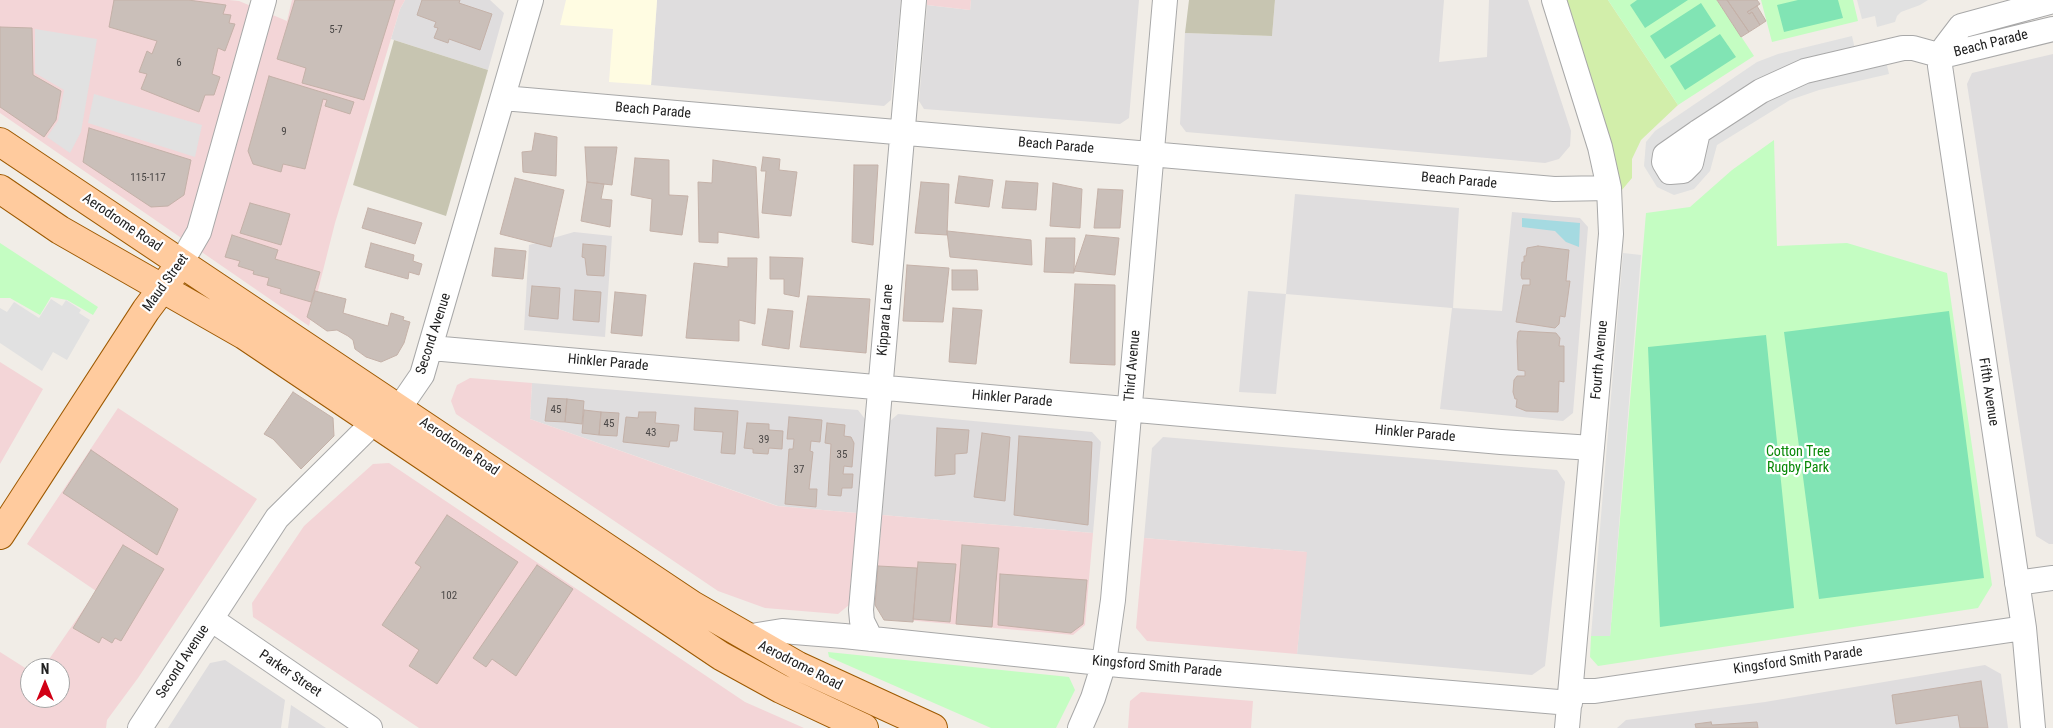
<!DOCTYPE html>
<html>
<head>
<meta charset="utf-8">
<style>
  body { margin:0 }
  #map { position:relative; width:2053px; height:728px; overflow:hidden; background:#f1ede7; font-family:"Roboto Condensed",sans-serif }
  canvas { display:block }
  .north { position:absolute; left:20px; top:658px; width:50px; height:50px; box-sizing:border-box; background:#fff; border:1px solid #a6a6a6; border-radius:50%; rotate:0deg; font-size:14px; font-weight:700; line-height:20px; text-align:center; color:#212121 }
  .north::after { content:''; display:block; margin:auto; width:18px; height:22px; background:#d10015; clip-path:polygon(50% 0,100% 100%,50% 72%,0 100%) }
</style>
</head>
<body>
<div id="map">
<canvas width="2053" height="728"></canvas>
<div class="north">N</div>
</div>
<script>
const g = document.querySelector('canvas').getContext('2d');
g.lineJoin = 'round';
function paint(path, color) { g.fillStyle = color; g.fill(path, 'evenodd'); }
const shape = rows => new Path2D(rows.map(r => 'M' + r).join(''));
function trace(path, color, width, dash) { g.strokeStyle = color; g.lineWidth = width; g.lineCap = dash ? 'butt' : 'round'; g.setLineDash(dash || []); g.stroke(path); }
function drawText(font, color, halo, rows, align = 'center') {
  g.font = font + ' "Roboto Condensed",sans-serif'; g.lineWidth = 4.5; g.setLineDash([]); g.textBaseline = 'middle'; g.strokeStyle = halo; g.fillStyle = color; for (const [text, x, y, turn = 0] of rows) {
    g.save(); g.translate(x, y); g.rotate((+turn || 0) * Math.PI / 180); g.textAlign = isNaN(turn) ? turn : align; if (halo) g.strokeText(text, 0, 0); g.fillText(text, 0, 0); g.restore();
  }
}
paint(shape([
  [405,0,490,0,504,13,488,70,391,39,400,9],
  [657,0,901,0,891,100,884,106,651,85],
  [971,0,1139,0,1129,118,1120,124,924,109,919,101,927,5,970,10],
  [1275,0,1444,0,1439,62,1487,57,1489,0,1528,0,1571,131,1570,146,1559,159,1545,163,1186,132,1180,124,1185,33,1272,36],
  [2053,54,2053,544,2049,544,2036,536,1967,84,1972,73],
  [1295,194,1459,208,1453,308,1502,311,1512,212,1580,218,1588,227,1573,413,1563,421,1440,409,1452,308,1286,294,1276,394,1239,392,1248,291,1286,294],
  [574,232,612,236,605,337,524,330,529,245],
  [532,383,858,410,865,419,857,513,778,506,530,419],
  [898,414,1092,432,1101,442,1093,533,882,515,890,421],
  [1163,437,1557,470,1565,482,1545,666,1532,675,1297,654,1306,552,1144,538,1152,448],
  [225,660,285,700,281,728,168,728,210,663],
  [1985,665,2001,674,2008,728,1617,728,1626,720,1765,702],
  [291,705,326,728,288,728]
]), '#dfddde');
paint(shape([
  [0,0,229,0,239,1,287,21,292,0,405,0,400,9,335,223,309,326,0,113],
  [927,0,971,0,970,10,927,5],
  [0,362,43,389,0,464],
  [470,378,532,383,530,419,777,506,857,513,849,605,838,614,765,608,718,591,456,414,451,401,457,385],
  [118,408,257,499,138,678,107,720,106,728,0,728,0,652,30,671,30,698,60,698,60,668,43,668,96,591,27,544],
  [389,463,745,702,804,728,419,728,253,617,252,603,304,526,373,464],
  [882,515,1093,533,1085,625,1073,635,884,618,875,605],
  [1144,538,1307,552,1297,654,1147,641,1136,628],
  [1141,692,1253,701,1251,728,1128,728,1130,701]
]), '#f3d5d7');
paint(shape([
  [566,0,657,0,651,85,609,82,613,29,560,25]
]), '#fffce2');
paint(shape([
  [1189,0,1275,0,1272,36,1185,33],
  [394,40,488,70,446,216,353,185]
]), '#c7c5b1');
paint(shape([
  [1565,0,1608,0,1678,105,1641,140,1632,159,1632,178,1621,191]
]), '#d2eeaa');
paint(shape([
  [1608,0,1717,0,1754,56,1678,105],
  [1761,0,1853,0,1858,21,1772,42],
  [1774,140,1777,246,1847,243,1947,273,1992,585,1978,608,1598,666,1590,657,1591,636,1610,636,1646,213,1690,207,1732,170],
  [0,243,98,307,93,315,67,300,51,297,40,315,10,298,0,298],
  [828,652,1069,677,1075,690,1056,728,991,728,829,657]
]), '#c4fdc2');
paint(shape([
  [1637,0,1688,0,1645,28,1630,5],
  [1798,0,1838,0,1843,18,1784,32,1777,5],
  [1701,3,1716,26,1665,59,1650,36],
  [1720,34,1736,57,1685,90,1670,66],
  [1949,311,1984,578,1819,599,1784,332],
  [1766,335,1794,608,1660,627,1648,347]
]), '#81e4b4');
paint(shape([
  [1857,0,1928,0,1920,5,1901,12,1897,16,1895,22,1877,27,1875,16,1862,19],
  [35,29,97,39,81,132,70,153,47,137,58,121,64,90,35,73],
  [1852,36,1859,67,1886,61,1889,74,1819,90,1790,100,1717,145,1710,171,1694,189,1674,195,1657,187,1644,166,1646,142,1655,131,1757,62,1778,54],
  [94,94,202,125,195,157,88,123],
  [1623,253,1641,255,1610,636,1591,636],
  [51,299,62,306,66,300,81,310,79,313,90,320,67,360,53,352,42,371,0,343,0,308,7,312,14,302,39,318]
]), '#e1e1e1');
paint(shape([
  [1522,218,1580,223,1579,247,1566,242,1555,231,1522,227]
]), '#a5dae1');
const building = shape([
  [114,0,188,0,226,5,223,14,231,15,229,23,235,24,225,51,218,48,212,74,220,77,214,95,205,95,199,112,141,89,147,74,139,72,147,51,152,54,157,41,109,27,114,0],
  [295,0,395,0,364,100,302,83,306,68,277,59,295,0],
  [422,0,460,0,459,3,492,14,480,50,449,39,448,43,434,38,438,28,434,27,436,22,417,15,422,0],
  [1717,0,1727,0,1749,32,1741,37,1717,0],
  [1727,0,1757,0,1760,4,1747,12,1749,14,1752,12,1760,25,1749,32,1727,0],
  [1757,6,1766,21,1760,25,1752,12,1749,14,1747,12,1757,6],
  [0,27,32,28,33,75,61,91,56,120,44,137,0,107,0,27],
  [269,76,354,102,350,114,325,106,327,100,323,99,305,169,283,164,281,172,253,164,248,151,269,76],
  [89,128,191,160,184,195,168,206,151,207,83,162,89,128],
  [535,133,557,137,556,176,523,172,522,152,532,151,535,133],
  [585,147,617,147,612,185,587,182,585,147],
  [763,157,780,159,779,170,797,172,791,216,762,213,766,171,761,171,763,157],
  [635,158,669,160,669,195,688,196,682,235,650,231,652,199,631,195,635,158],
  [713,160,756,167,759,238,718,232,718,243,699,242,698,182,712,183,713,160],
  [854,165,878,165,873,245,852,242,854,165],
  [959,176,993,180,989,207,955,203,959,176],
  [515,178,564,190,551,247,500,234,515,178],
  [1006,181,1038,183,1036,210,1002,208,1006,181],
  [587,182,604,184,601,199,612,200,610,227,581,221,587,182],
  [921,182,949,184,947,235,915,233,921,182],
  [1053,183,1082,189,1080,228,1050,226,1053,183],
  [1098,189,1123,190,1120,228,1094,228,1098,189],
  [250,203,290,214,281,245,240,233,250,203],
  [368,208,422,223,415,244,362,228,368,208],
  [947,231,1031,240,1032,265,950,257,947,231],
  [232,235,278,250,275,259,320,272,311,302,280,293,281,289,267,285,269,278,253,274,254,271,238,266,240,261,225,257,232,235],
  [1086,235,1119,238,1115,275,1074,271,1086,235],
  [1046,238,1075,238,1074,273,1044,272,1046,238],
  [371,243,414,255,413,261,422,264,419,275,409,272,408,279,365,267,371,243],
  [583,244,606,246,604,276,587,275,585,258,582,257,583,244],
  [1538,246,1569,250,1566,281,1570,281,1565,317,1560,316,1559,324,1555,328,1516,322,1523,285,1530,285,1530,279,1522,279,1521,275,1522,262,1524,262,1524,256,1526,256,1527,248,1538,246],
  [495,248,526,251,523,279,492,276,495,248],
  [770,257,803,258,799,297,784,294,784,279,770,279,770,257],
  [728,258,757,258,755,324,739,320,739,341,686,338,694,263,728,267,728,258],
  [907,265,949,268,943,322,903,321,907,265],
  [952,270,977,270,978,290,952,290,952,270],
  [1075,284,1115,285,1115,365,1070,363,1075,284],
  [532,286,560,288,558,319,529,316,532,286],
  [575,290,601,292,599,322,573,320,575,290],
  [315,291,346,299,343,313,388,326,391,313,404,317,403,320,410,322,404,343,397,355,381,362,366,357,355,349,353,340,348,336,337,330,327,331,307,317,315,291],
  [615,292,646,295,642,336,611,333,615,292],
  [808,296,870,299,866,353,800,347,808,296],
  [953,308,982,310,976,364,949,362,953,308],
  [768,309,793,311,789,349,762,345,768,309],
  [1520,331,1556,333,1560,338,1559,346,1564,346,1564,382,1559,381,1558,412,1526,411,1516,407,1517,399,1515,399,1513,392,1514,380,1517,376,1525,376,1525,371,1518,370,1517,341,1518,332,1520,331],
  [293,392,333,418,334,436,301,469,273,439,264,434,293,392],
  [548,398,567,399,565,422,545,421,548,398],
  [567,399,584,401,582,424,565,422,567,399],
  [695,408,738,411,735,454,721,453,723,432,694,430,695,408],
  [584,410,601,412,599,435,582,433,584,410],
  [601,412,619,413,617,436,599,435,601,412],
  [639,412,656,412,655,423,679,425,677,441,670,441,669,447,623,442,626,417,638,418,639,412],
  [789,417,822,420,820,442,811,441,810,451,813,452,809,489,817,489,816,507,785,504,789,449,793,449,794,439,787,439,789,417],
  [747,423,769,424,769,430,783,431,782,449,769,448,768,454,753,453,753,449,744,448,747,423],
  [827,423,845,425,844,436,851,437,854,443,852,467,844,466,843,474,853,474,852,488,842,488,841,496,828,495,831,444,825,443,827,423],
  [937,428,969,430,967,453,955,454,955,474,935,476,937,428],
  [982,433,1010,437,1005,501,974,497,982,433],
  [1019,436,1092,442,1088,525,1014,515,1019,436],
  [91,450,178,509,157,555,63,493,91,450],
  [447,515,518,562,437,684,409,666,419,650,382,625,421,567,415,563,447,515],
  [123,545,164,569,121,641,115,638,112,643,102,637,99,643,73,628,123,545],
  [962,545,999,548,992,627,956,624,962,545],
  [918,562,956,564,950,622,913,619,918,562],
  [537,565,573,589,516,676,492,659,486,667,473,658,537,565],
  [878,566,917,568,913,622,884,620,875,605,878,566],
  [1000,574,1087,580,1083,624,1071,633,998,625,1000,574],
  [1981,681,1988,728,1960,728,1958,715,1896,724,1892,695,1981,681],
  [1711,722,1712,725,1757,722,1758,728,1696,728,1695,724,1711,722]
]);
paint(building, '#cabfb9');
trace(building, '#c4b1a8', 1);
const minor = shape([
  [1554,0,1600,147,1609,188,1611,234,1567,728],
  [1942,56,2053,29],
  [503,98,1554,189,1609,188],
  [1698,132,1761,91,1805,71,1903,48,1913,48,1942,56],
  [1698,132,1691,163,1683,171,1670,172,1664,162,1665,155,1698,132],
  [181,263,199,232,264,0],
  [431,348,1501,442,1592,448],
  [2017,583,2053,578],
  [211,619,370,728],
  [745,637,782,631,844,636,1120,665,1570,703],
  [871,639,862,621,861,610,914,0],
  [1571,691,1595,691,2024,628],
  [140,728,277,518,373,423,400,407,422,375,531,0],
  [1080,728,1093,698,1104,663,1113,600,1165,0],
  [2033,728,2024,628,1940,66,1945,47,1961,26,2053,1]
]);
const major = shape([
  [0,142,692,605,798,666,933,728],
  [0,189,60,230,244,335,721,656,781,689,864,728],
  [0,535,146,310,173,274]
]);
trace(minor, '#a8a8a8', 26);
trace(major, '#9d5900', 30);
trace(minor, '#fff', 24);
trace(major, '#ffcb9e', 28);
drawText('11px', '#4b4847', null, [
  ["5-7",336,30],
  ["6",179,63],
  ["9",284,132],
  ["115-117",148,178],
  ["45",556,410],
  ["45",609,424],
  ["43",651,433],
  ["39",764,440],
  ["35",842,455],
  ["37",799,470],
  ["102",449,596]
]);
drawText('14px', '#212121', '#fff', [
  ["Beach Parade",1991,44,-14],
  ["Beach Parade",653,111,5],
  ["Beach Parade",1056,146,5],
  ["Beach Parade",1459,181,5],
  ["Aerodrome Road",122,223,34],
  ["Maud Street",166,283,-54],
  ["Kippara Lane",886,320,-85],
  ["Second Avenue",434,334,-72],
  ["Fourth Avenue",1600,360,-85],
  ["Hinkler Parade",608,363,5],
  ["Third Avenue",1133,366,-85],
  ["Fifth Avenue",1988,392,81],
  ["Hinkler Parade",1012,399,5],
  ["Hinkler Parade",1415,434,5],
  ["Aerodrome Road",459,447,34],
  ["Kingsford Smith Parade",1798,661,-8],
  ["Second Avenue",183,662,-57],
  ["Aerodrome Road",800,666,27],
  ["Kingsford Smith Parade",1157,667,5],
  ["Parker Street",290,674,34]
]);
drawText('14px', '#078805', '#fff', [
  ["Cotton Tree",1798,452],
  ["Rugby Park",1798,468]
]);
</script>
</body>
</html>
